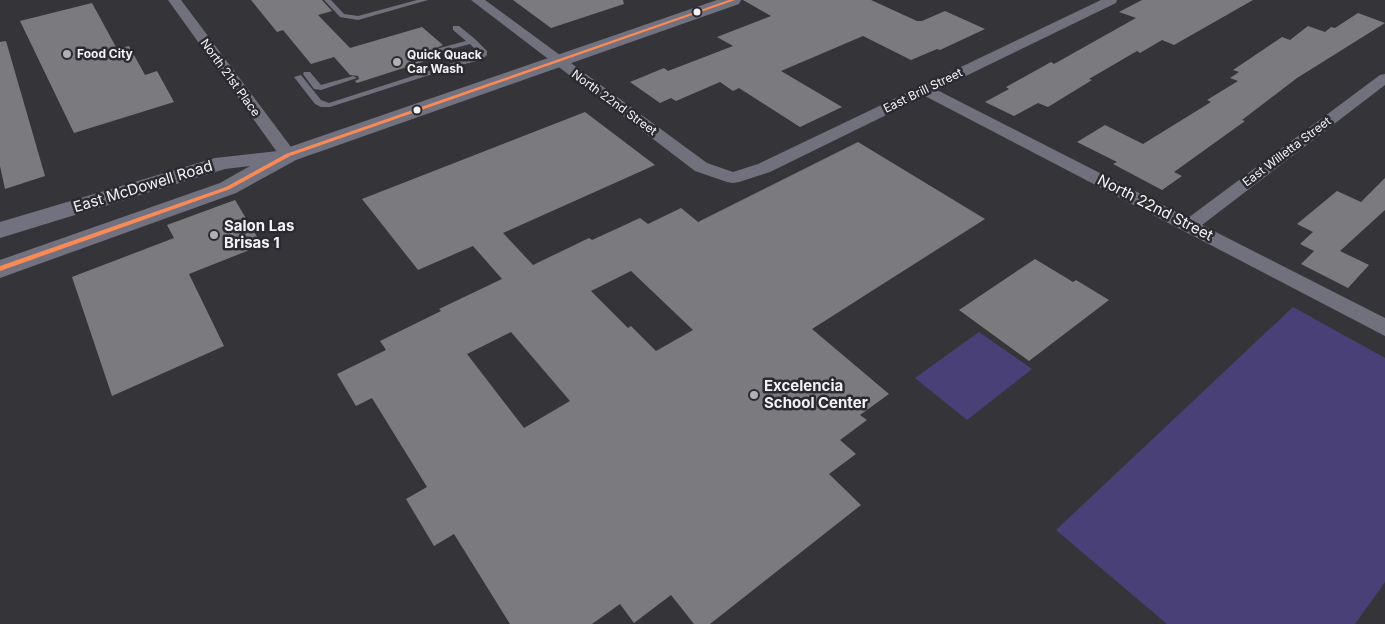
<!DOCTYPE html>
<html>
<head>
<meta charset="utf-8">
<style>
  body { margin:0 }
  canvas { display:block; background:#353539 }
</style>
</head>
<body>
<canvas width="1385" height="624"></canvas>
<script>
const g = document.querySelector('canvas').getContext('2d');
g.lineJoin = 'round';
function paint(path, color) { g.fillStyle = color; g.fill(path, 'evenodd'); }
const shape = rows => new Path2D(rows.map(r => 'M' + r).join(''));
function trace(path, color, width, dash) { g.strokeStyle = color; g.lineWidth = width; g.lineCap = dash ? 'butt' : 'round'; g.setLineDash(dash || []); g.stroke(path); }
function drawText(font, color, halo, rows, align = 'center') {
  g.font = font + ' Inter,sans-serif'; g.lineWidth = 5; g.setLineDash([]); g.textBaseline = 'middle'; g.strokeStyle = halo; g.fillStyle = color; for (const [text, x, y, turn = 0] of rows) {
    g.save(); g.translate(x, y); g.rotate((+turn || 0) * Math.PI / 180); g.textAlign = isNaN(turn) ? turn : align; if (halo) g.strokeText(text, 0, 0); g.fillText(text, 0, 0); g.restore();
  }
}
paint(shape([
  [1293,307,1385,358,1385,582,1355,624,1167,624,1056,530],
  [979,332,1032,369,967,420,915,378]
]), '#484077');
paint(shape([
  [251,0,322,0,332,11,318,15,350,48,422,27,443,45,434,49,435,54,442,54,439,55,441,56,357,83,355,81,359,79,358,76,350,75,334,57,311,64,283,30,277,32],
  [513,0,623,0,624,4,551,28],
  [743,0,871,0,917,21,922,21,945,11,985,29,940,50,937,49,911,60,863,36,781,71,842,107,800,127,739,88,733,91,720,82,676,101,671,98,660,103,630,82,664,68,668,71,733,46,717,37,771,16],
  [1142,0,1253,0,1174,45,1162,40,1140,53,1137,51,1089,79,1092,80,1048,107,1038,103,1014,116,985,102,1009,89,1006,87,1051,62,1054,64,1136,18,1119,12],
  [92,3,117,49,129,46,145,75,157,71,174,102,74,133,20,21],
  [1358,13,1385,23,1297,78,1242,120,1245,121,1174,172,1182,176,1162,190,1113,164,1117,162,1077,142,1105,125,1143,144,1211,102,1207,100,1238,81,1230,78,1239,72,1233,70,1282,37,1290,40,1308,26,1325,32,1331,27,1335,28],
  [6,41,45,176,5,189,0,166,0,42],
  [585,112,655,165,503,233,533,265,589,238,592,240,640,218,648,224,681,208,698,222,858,142,985,219,812,329,889,394,860,415,867,420,840,440,856,454,829,474,861,505,710,624,694,624,671,595,634,623,620,604,592,624,510,624,454,534,434,546,406,499,427,487,372,398,356,406,337,374,386,350,380,341,441,311,439,309,502,279,473,246,418,270,362,199],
  [631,271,693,330,656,351,631,326,628,328,591,291],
  [511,332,570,401,524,428,467,354],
  [1385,178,1385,210,1340,251,1369,265,1348,288,1301,264,1314,251,1300,244,1313,232,1297,224,1337,191,1361,202],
  [235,200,262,245,189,274,224,346,112,396,72,277,174,238,167,225],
  [1035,259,1073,282,1076,280,1109,300,1029,361,959,310]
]), '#7b7b7f');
paint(shape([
  [324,0,331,0,344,14,358,16,417,0,428,0,358,20,340,17,324,0],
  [453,26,459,26,475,39,487,51,487,55,481,60,449,68,449,64,475,56,479,53,470,44,436,53,436,49,466,41,453,30,453,26],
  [441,67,448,69,330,107,321,107,315,104,294,77,301,75,321,100,329,103,441,67],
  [304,72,310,72,321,85,353,76,357,78,321,90,314,89,303,74,304,72]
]), '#71707d');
paint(shape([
  [168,0,181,0,294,151,297,155,294,159,282,159,168,0],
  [471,0,485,0,707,163,733,172,758,164,1101,0,1117,0,1116,3,937,90,1188,218,1380,75,1385,74,1385,85,1202,225,1385,318,1385,336,925,96,770,172,739,182,733,183,727,182,695,171,471,0]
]), '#71707d');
paint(shape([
  [717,0,741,0,739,4,296,160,236,193,0,278,0,260,220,183,250,166,225,169,0,238,0,222,215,158,278,151,717,0]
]), '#72717f');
paint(shape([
  [729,0,735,0,290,156,230,189,0,271,0,266,226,187,286,154,729,0]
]), '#f98a56');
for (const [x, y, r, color] of [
  [697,12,4.5,"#f3f3f6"],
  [67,54,5,"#b0b0b4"],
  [397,62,5,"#b0b0b4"],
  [417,110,4.5,"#f3f3f6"],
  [214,235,5,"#b0b0b4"],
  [754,395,5,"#b0b0b4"]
]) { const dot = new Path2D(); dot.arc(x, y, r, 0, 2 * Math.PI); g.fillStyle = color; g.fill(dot); trace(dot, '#2a2a30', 2); }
drawText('bold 12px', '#f3f3f6', '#2a2a30', [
  ["Food City",77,54],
  ["Quick Quack",407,55],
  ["Car Wash",407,69]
], 'left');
drawText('12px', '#f3f3f6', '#2a2a30', [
  ["North 21st Place",230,78,54],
  ["East Brill Street",923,91,-26],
  ["North 22nd Street",614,103,36],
  ["East Willetta Street",1287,152,-37]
]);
drawText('15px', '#f3f3f6', '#2a2a30', [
  ["East McDowell Road",143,187,-17],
  ["North 22nd Street",1155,208,27]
]);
drawText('bold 15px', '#f3f3f6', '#2a2a30', [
  ["Salon Las",224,226],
  ["Brisas 1",224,243],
  ["Excelencia",764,386],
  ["School Center",764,403]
], 'left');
</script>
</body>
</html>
